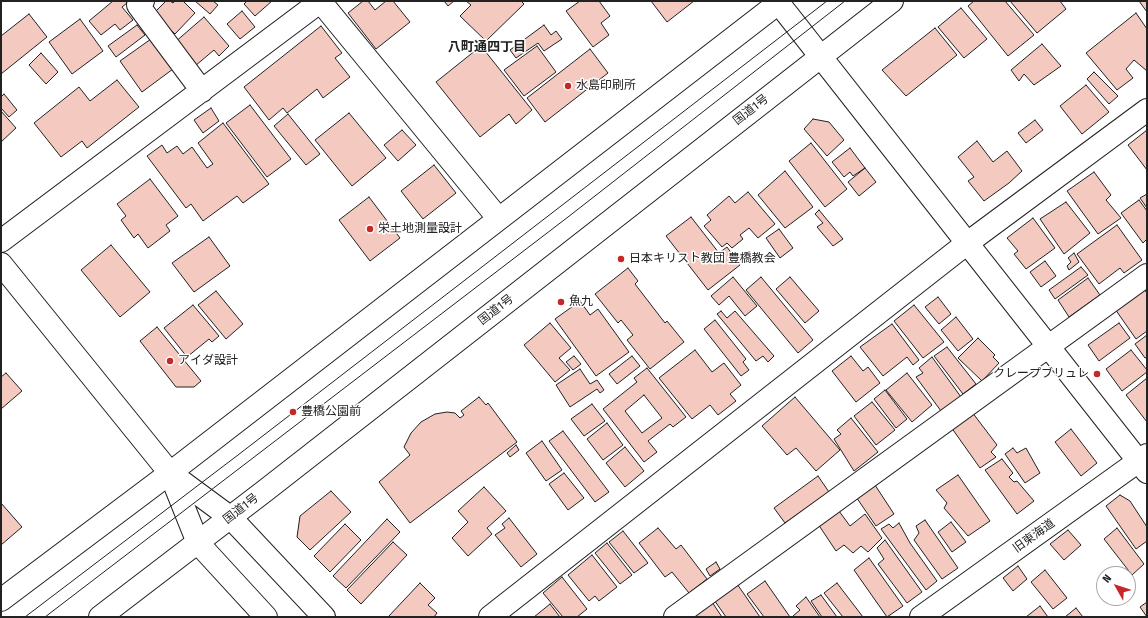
<!DOCTYPE html>
<html>
<head>
<meta charset="utf-8">
<style>
  body { margin:0 }
  #map { position:relative; width:1148px; height:618px; overflow:hidden; background:#fff; font-family:"Fira Sans Condensed",sans-serif }
  canvas { display:block }
  .frame { position:absolute; inset:0; border:2px solid #222; pointer-events:none }
  .north { position:absolute; left:1096px; top:566px; width:40px; height:40px; box-sizing:border-box; background:#fff; border:1px solid #a7a7a7; border-radius:50%; rotate:309deg; font-size:11px; font-weight:700; line-height:16px; text-align:center; color:#222 }
  .north::after { content:''; display:block; margin:auto; width:14px; height:18px; background:#c62828; clip-path:polygon(50% 0,100% 100%,50% 72%,0 100%) }
</style>
</head>
<body>
<div id="map">
<canvas width="1148" height="618"></canvas>
<div class="frame"></div>
<div class="north">N</div>
</div>
<script>
const g = document.querySelector('canvas').getContext('2d');
g.lineJoin = 'round';
function paint(path, color) { g.fillStyle = color; g.fill(path, 'evenodd'); }
const shape = rows => new Path2D(rows.map(r => 'M' + r).join(''));
function trace(path, color, width, dash) { g.strokeStyle = color; g.lineWidth = width; g.lineCap = dash ? 'butt' : 'round'; g.setLineDash(dash || []); g.stroke(path); }
function drawText(font, color, halo, rows, align = 'center') {
  g.font = font + ' "Fira Sans Condensed","Noto Sans JP",sans-serif'; g.lineWidth = 3; g.setLineDash([]); g.textBaseline = 'middle'; g.strokeStyle = halo; g.fillStyle = color; for (const [text, x, y, turn = 0] of rows) {
    g.save(); g.translate(x, y); g.rotate((+turn || 0) * Math.PI / 180); g.textAlign = isNaN(turn) ? turn : align; if (halo) g.strokeText(text, 0, 0); g.fillText(text, 0, 0); g.restore();
  }
}
const building = shape([
  [113,1,125,1,127,3,122,7,133,20,120,30,115,24,101,35,89,21,113,1],
  [166,1,170,1,173,3,175,1,183,1,195,13,175,34,154,13,166,1],
  [195,1,213,1,218,5,210,14,195,1],
  [247,1,272,1,255,16,244,4,247,1],
  [363,1,368,1,375,10,386,1,393,1,410,22,376,49,348,13,363,1],
  [444,1,454,1,448,6,444,1],
  [466,1,521,1,524,4,486,41,460,16,471,5,466,1],
  [580,1,599,1,610,16,601,23,609,35,593,47,566,11,580,1],
  [651,1,694,1,667,22,651,1],
  [974,1,1005,1,1034,35,1008,56,968,6,974,1],
  [1010,1,1060,1,1066,9,1037,33,1010,1],
  [1139,1,1147,1,1147,12,1139,1],
  [961,8,987,39,964,58,938,27,961,8],
  [242,11,255,27,240,39,227,24,242,11],
  [1136,13,1147,29,1147,71,1134,60,1126,69,1133,78,1117,90,1086,53,1136,13],
  [29,14,47,37,1,74,1,36,29,14],
  [204,17,229,46,219,56,214,50,195,66,174,43,204,17],
  [80,19,103,51,72,74,49,42,80,19],
  [137,25,145,35,116,57,108,46,137,25],
  [544,25,551,35,556,31,562,39,544,51,538,43,516,58,510,50,544,25],
  [321,26,342,53,335,58,350,77,323,98,317,89,287,113,283,108,269,120,244,87,321,26],
  [935,28,957,55,906,96,882,70,935,28],
  [151,39,173,69,142,92,120,61,151,39],
  [1042,44,1061,66,1034,85,1024,74,1019,81,1011,70,1042,44],
  [481,46,532,110,516,124,509,114,480,137,436,82,481,46],
  [537,46,556,72,524,96,504,70,537,46],
  [590,49,608,73,545,122,527,98,590,49],
  [41,53,58,72,46,84,29,65,41,53],
  [1094,72,1118,96,1109,104,1087,79,1094,72],
  [117,80,139,107,87,148,82,141,61,157,34,123,79,87,90,101,117,80],
  [1086,85,1109,112,1082,134,1060,106,1086,85],
  [4,94,17,110,9,117,1,108,1,97,4,94],
  [250,105,291,159,267,177,226,123,250,105],
  [211,108,219,121,203,133,194,120,211,108],
  [1,111,16,128,1,142,1,111],
  [349,113,386,158,352,186,315,140,349,113],
  [288,114,320,154,306,165,274,126,288,114],
  [813,119,829,122,844,140,827,156,804,129,813,119],
  [1035,120,1043,130,1026,143,1018,133,1035,120],
  [223,123,269,184,243,203,237,196,203,221,191,204,186,208,147,156,162,145,167,153,177,146,183,154,192,147,207,168,213,164,198,143,223,123],
  [402,130,416,145,398,161,384,145,402,130],
  [1147,130,1147,170,1128,145,1147,130],
  [977,141,993,162,1007,151,1022,171,1009,183,984,201,968,181,974,177,958,157,977,141],
  [811,143,847,189,825,207,789,161,811,143],
  [850,148,865,168,853,176,850,172,844,177,832,162,850,148],
  [434,165,456,193,423,219,401,191,434,165],
  [865,168,876,182,859,196,848,182,865,168],
  [785,171,813,207,785,228,758,195,785,171],
  [1094,172,1111,195,1106,200,1121,218,1098,234,1067,191,1094,172],
  [150,179,178,216,166,225,170,231,148,248,138,234,134,238,121,220,126,216,117,204,150,179],
  [748,192,775,224,758,238,749,228,740,235,743,239,732,248,727,243,722,247,704,226,711,220,707,215,729,196,735,203,748,192],
  [1147,194,1147,208,1140,198,1147,194],
  [369,197,400,238,370,261,339,220,369,197],
  [1139,200,1147,211,1147,239,1143,243,1121,213,1139,200],
  [1066,202,1090,233,1064,254,1040,219,1066,202],
  [819,210,843,239,833,246,817,227,823,223,815,214,819,210],
  [691,217,719,253,727,247,740,265,708,290,666,236,691,217],
  [1033,218,1055,248,1026,269,1014,254,1018,251,1007,238,1033,218],
  [1117,225,1142,260,1124,273,1120,268,1099,284,1077,254,1117,225],
  [779,229,793,248,780,258,766,238,779,229],
  [209,237,230,266,194,292,172,263,209,237],
  [111,245,150,292,120,317,81,270,111,245],
  [1074,253,1079,262,1069,270,1067,266,1071,262,1068,258,1074,253],
  [1045,261,1056,276,1041,287,1030,272,1045,261],
  [1081,267,1088,275,1055,299,1049,290,1081,267],
  [628,268,638,281,635,284,665,323,667,321,684,342,650,369,627,340,633,335,621,320,618,323,595,294,628,268],
  [733,277,757,306,745,316,729,296,719,305,711,296,733,277],
  [761,277,813,340,798,353,746,290,761,277],
  [790,277,819,311,805,323,776,289,790,277],
  [1088,278,1100,295,1069,317,1058,300,1088,278],
  [1143,288,1147,293,1147,331,1136,339,1115,309,1143,288],
  [216,291,243,324,226,339,198,305,216,291],
  [938,297,951,314,939,324,925,307,938,297],
  [580,301,590,315,598,309,629,352,596,376,555,319,580,301],
  [193,305,219,336,212,342,209,339,187,357,164,328,193,305],
  [914,305,944,342,923,358,894,321,914,305],
  [721,311,727,318,735,311,774,356,768,362,763,356,756,361,717,314,721,311],
  [956,317,973,339,958,351,941,330,956,317],
  [715,320,746,359,743,362,749,370,741,376,704,329,715,320],
  [550,323,571,348,559,358,570,370,555,382,524,345,550,323],
  [1119,323,1130,338,1099,361,1088,345,1119,323],
  [892,324,919,360,913,365,907,357,883,376,860,347,892,324],
  [157,327,201,381,194,387,176,387,140,341,157,327],
  [1147,335,1147,357,1145,358,1135,344,1147,335],
  [978,338,995,355,993,357,999,363,982,381,958,358,978,338],
  [947,347,976,384,963,394,934,356,947,347],
  [695,350,712,372,724,363,741,385,730,394,736,401,718,415,710,405,692,419,659,378,695,350],
  [1131,350,1147,370,1147,372,1122,391,1106,369,1131,350],
  [574,356,581,364,573,370,566,362,574,356],
  [632,356,640,366,617,384,609,374,632,356],
  [851,356,863,371,868,367,880,383,856,402,832,371,851,356],
  [932,357,961,397,941,411,916,377,923,373,919,368,932,357],
  [647,368,686,417,673,427,670,424,648,441,657,452,644,462,603,409,637,382,634,378,647,368],
  [644,395,662,418,642,433,625,411,644,395],
  [580,369,590,384,597,380,604,390,600,393,597,389,570,407,556,385,580,369],
  [6,373,22,391,1,409,1,377,6,373],
  [907,373,932,405,912,422,886,390,907,373],
  [1147,378,1147,422,1126,395,1147,378],
  [885,390,907,419,896,428,874,399,885,390],
  [479,397,486,405,488,403,517,442,410,523,379,482,410,455,404,447,411,433,421,422,435,414,447,412,455,413,460,418,464,415,461,411,479,397],
  [795,397,840,450,816,471,796,448,787,455,762,426,795,397],
  [872,402,895,430,876,445,854,416,872,402],
  [592,404,605,421,584,436,571,419,592,404],
  [972,412,997,445,991,452,996,457,980,468,951,427,972,412],
  [851,418,878,452,854,471,834,439,841,434,837,430,851,418],
  [607,423,623,445,603,460,587,439,607,423],
  [1071,429,1097,463,1081,476,1055,442,1071,429],
  [563,431,609,492,595,502,549,441,563,431],
  [542,441,562,470,546,481,526,453,542,441],
  [516,445,519,450,510,457,507,453,516,445],
  [625,447,644,471,625,487,606,463,625,447],
  [1013,448,1017,453,1026,448,1040,473,1025,483,1005,454,1013,448],
  [1002,459,1013,473,1009,477,1014,482,1017,481,1034,501,1017,514,985,470,1002,459],
  [564,473,584,498,568,510,549,484,564,473],
  [958,475,990,521,968,536,944,508,947,503,936,490,958,475],
  [818,476,829,492,785,523,774,508,818,476],
  [873,482,894,514,876,526,854,494,873,482],
  [484,487,506,511,487,528,492,534,468,556,452,538,468,522,458,511,484,487],
  [331,491,351,512,310,550,297,537,300,516,331,491],
  [1120,495,1130,501,1147,527,1147,541,1136,549,1106,506,1120,495],
  [1,503,22,527,1,545,1,503],
  [836,507,850,526,865,514,882,538,868,552,861,546,853,553,844,545,836,551,816,521,836,507],
  [509,518,537,554,521,567,495,535,505,528,502,524,509,518],
  [387,519,400,532,346,588,333,576,387,519],
  [925,520,958,568,942,579,914,540,919,533,916,526,925,520],
  [951,522,966,542,952,552,938,532,951,522],
  [899,523,910,543,937,581,926,590,881,529,889,524,893,528,899,523],
  [345,524,361,540,330,572,314,556,345,524],
  [658,528,676,549,681,545,707,579,689,593,672,572,665,577,639,543,658,528],
  [1117,528,1144,564,1132,575,1104,539,1117,528],
  [1068,530,1081,545,1064,560,1050,544,1068,530],
  [623,531,648,563,634,573,609,542,623,531],
  [885,540,922,592,907,603,878,564,884,559,877,548,885,540],
  [393,542,407,555,361,604,347,590,393,542],
  [607,543,632,575,620,584,595,553,607,543],
  [592,555,617,587,599,601,595,596,589,601,568,575,592,555],
  [869,558,903,606,887,617,854,570,869,558],
  [716,562,720,569,710,576,706,569,716,562],
  [1018,566,1027,579,1013,591,1003,578,1018,566],
  [1045,570,1067,598,1053,609,1031,582,1045,570],
  [562,577,587,609,577,617,563,617,543,593,562,577],
  [735,581,760,617,726,617,712,597,735,581],
  [765,581,790,617,764,617,747,594,765,581],
  [420,583,435,598,428,605,437,613,434,617,388,617,420,583],
  [837,583,863,617,843,617,824,593,837,583],
  [821,595,837,617,822,617,811,601,821,595],
  [806,597,820,617,794,617,793,616,800,610,796,606,806,597],
  [710,599,722,617,687,617,710,599],
  [1147,602,1147,617,1140,607,1147,602],
  [550,604,560,617,534,617,550,604],
  [1040,606,1048,617,1026,617,1040,606],
  [1076,608,1083,617,1065,617,1076,608]
]);
paint(building, '#f3c9c0');
trace(building, '#222', 1);
const minor = shape([
  [143,1,138,5,202,91],
  [320,1,498,218],
  [777,1,1147,472],
  [1,241,321,1],
  [1,264,170,473,231,518,324,617],
  [170,473,198,543,266,617],
  [490,617,966,244,1147,110],
  [675,617,1147,275],
  [921,617,1147,455]
]);
const highway = shape([
  [1,600,170,473,781,1],
  [100,617,266,490,892,1]
]);
trace(minor, '#222', 24);
trace(highway, '#222', 24);
trace(minor, '#fff', 22);
trace(highway, '#fff', 22);
trace(shape([
  [25,617,238,455,827,1],
  [45,617,568,217,845,1]
]), '#222', 1);
for (const [x, y, r, color] of [
  [568,86,4,"#c62828"],
  [370,229,4,"#c62828"],
  [621,259,4,"#c62828"],
  [561,302,4,"#c62828"],
  [170,361,4,"#c62828"],
  [1097,374,4,"#c62828"],
  [293,412,4,"#c62828"]
]) { const dot = new Path2D(); dot.arc(x, y, r, 0, 2 * Math.PI); g.fillStyle = color; g.fill(dot); trace(dot, '#fff', 1.5); }
drawText('12px', '#222', '#fff', [
  ["水島印刷所",576,86],
  ["栄土地測量設計",378,229],
  ["日本キリスト教団 豊橋教会",629,259],
  ["魚九",569,302],
  ["アイダ設計",178,361],
  ["クレープブリュレ",1089,374,"right"],
  ["豊橋公園前",301,412]
], 'left');
drawText('12px', '#222', '#fff', [
  ["国道1号",751,110,-38],
  ["国道1号",496,310,-38],
  ["国道1号",241,509,-38],
  ["旧東海道",1034,536,-36]
]);
drawText('bold 13px', '#222', '#fff', [
  ["八町通四丁目",487,47]
]);
</script>
</body>
</html>
